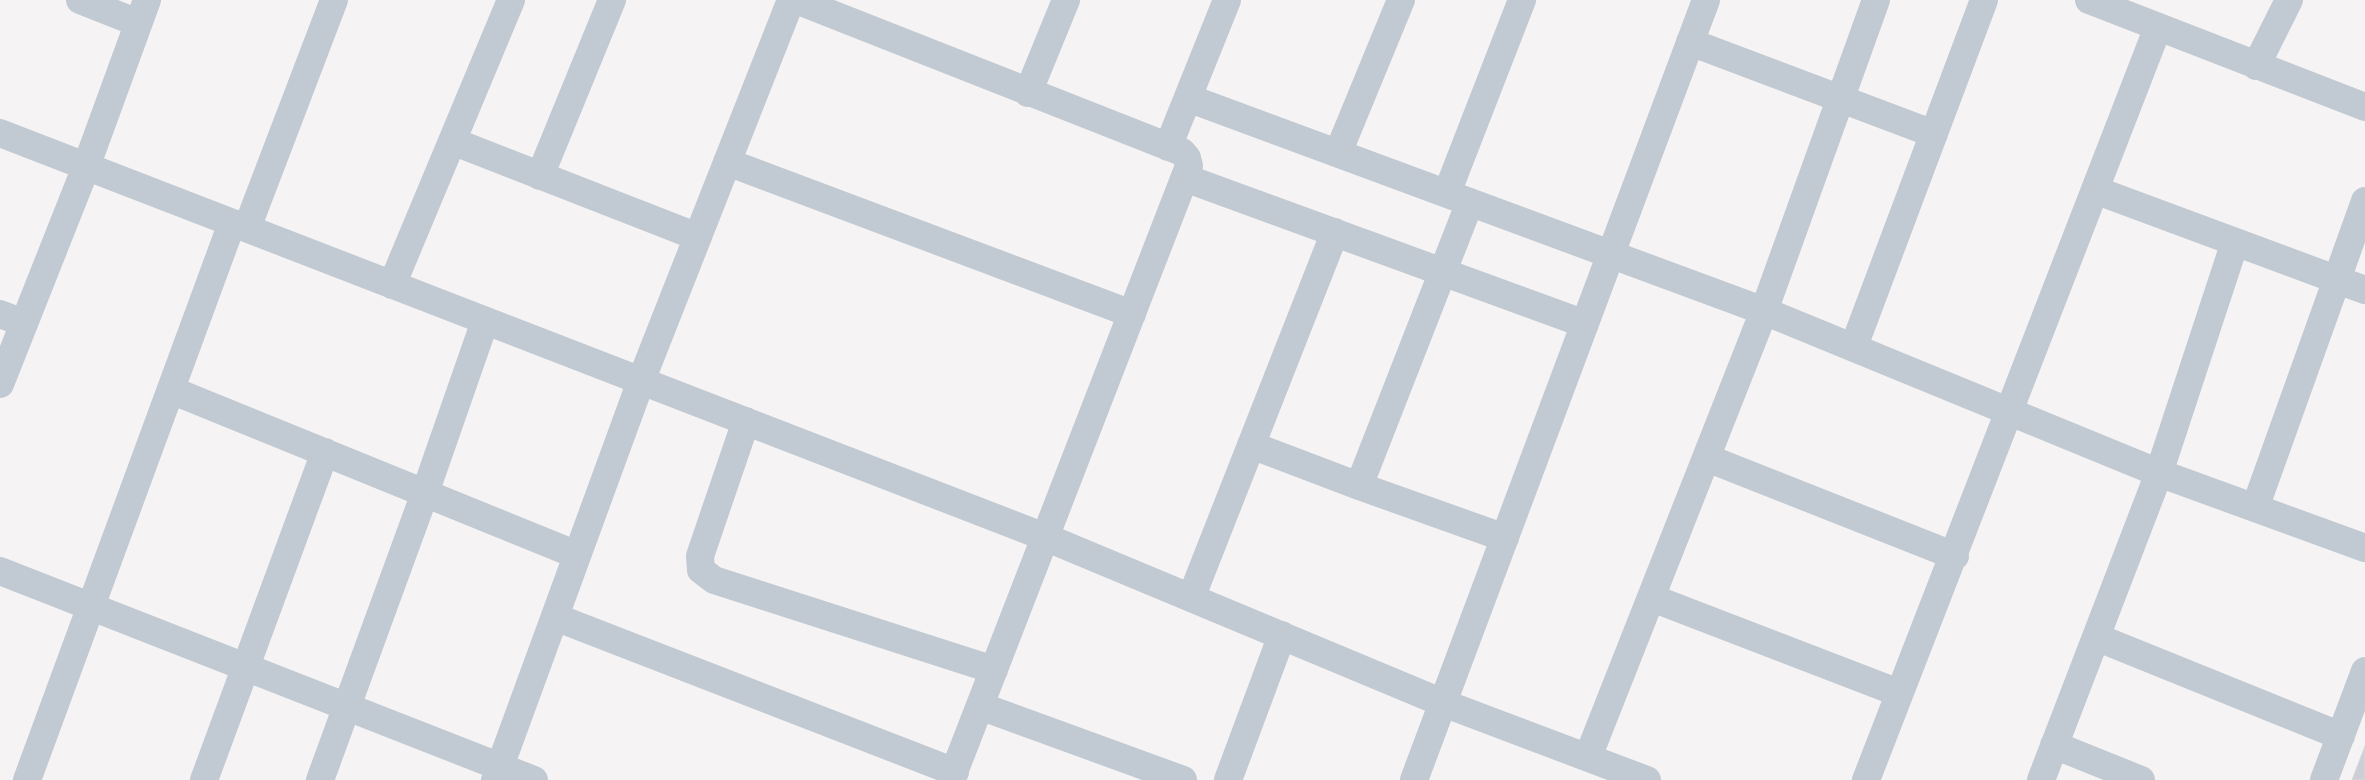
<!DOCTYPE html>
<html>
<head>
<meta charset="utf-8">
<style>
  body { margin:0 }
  canvas { display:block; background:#f5f3f3 }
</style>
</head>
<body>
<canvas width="2365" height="780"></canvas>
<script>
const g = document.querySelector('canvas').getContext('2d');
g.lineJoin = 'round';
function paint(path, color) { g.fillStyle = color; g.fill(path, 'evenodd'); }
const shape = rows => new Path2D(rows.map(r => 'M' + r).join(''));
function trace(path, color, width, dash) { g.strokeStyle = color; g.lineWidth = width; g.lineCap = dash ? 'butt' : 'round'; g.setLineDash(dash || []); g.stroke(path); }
const building = shape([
  [2365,746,2365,780,2352,780,2365,746]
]);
paint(building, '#cdcfd5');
trace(building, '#d7d9de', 1);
trace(shape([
  [80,0,138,23],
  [796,0,1182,152,1187,158,1189,166,951,780],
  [2089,0,2365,107],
  [1690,42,1934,134],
  [2256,66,2289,0],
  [1028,93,1066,0],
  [1188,98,1764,311,2159,473,2365,548],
  [0,133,1045,537,1443,703,1647,780],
  [452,141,698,237],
  [1168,147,1227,0],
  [1338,153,1401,0],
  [727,162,1132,314],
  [540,176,612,0],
  [1185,178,1585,324],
  [2095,190,2365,290],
  [1447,193,1522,0],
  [247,228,334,0],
  [392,285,511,0],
  [0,314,24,323],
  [1854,346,1984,0],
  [0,384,86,167,147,0],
  [171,390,577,555],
  [746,421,700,556,701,570,714,580,994,670],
  [1251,445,1359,486,1505,538],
  [1707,458,1955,556],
  [1359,486,1470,202],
  [2255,508,2365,201],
  [0,571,534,780],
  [1191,598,1335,232],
  [1652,598,1899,693],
  [555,617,955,772],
  [2096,637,2341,736],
  [980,706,1183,780],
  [2054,745,2141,780],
  [1588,757,1764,311,1876,0],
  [27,780,232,223],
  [204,780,325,452],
  [320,780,425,493,485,321],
  [495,780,641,381,791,0],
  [1228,780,1282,635],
  [1414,780,1706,0],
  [1866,780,2158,27],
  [2041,780,2159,473,2235,242],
  [2324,780,2365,671]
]), '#c1cad2', 28);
</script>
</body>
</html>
